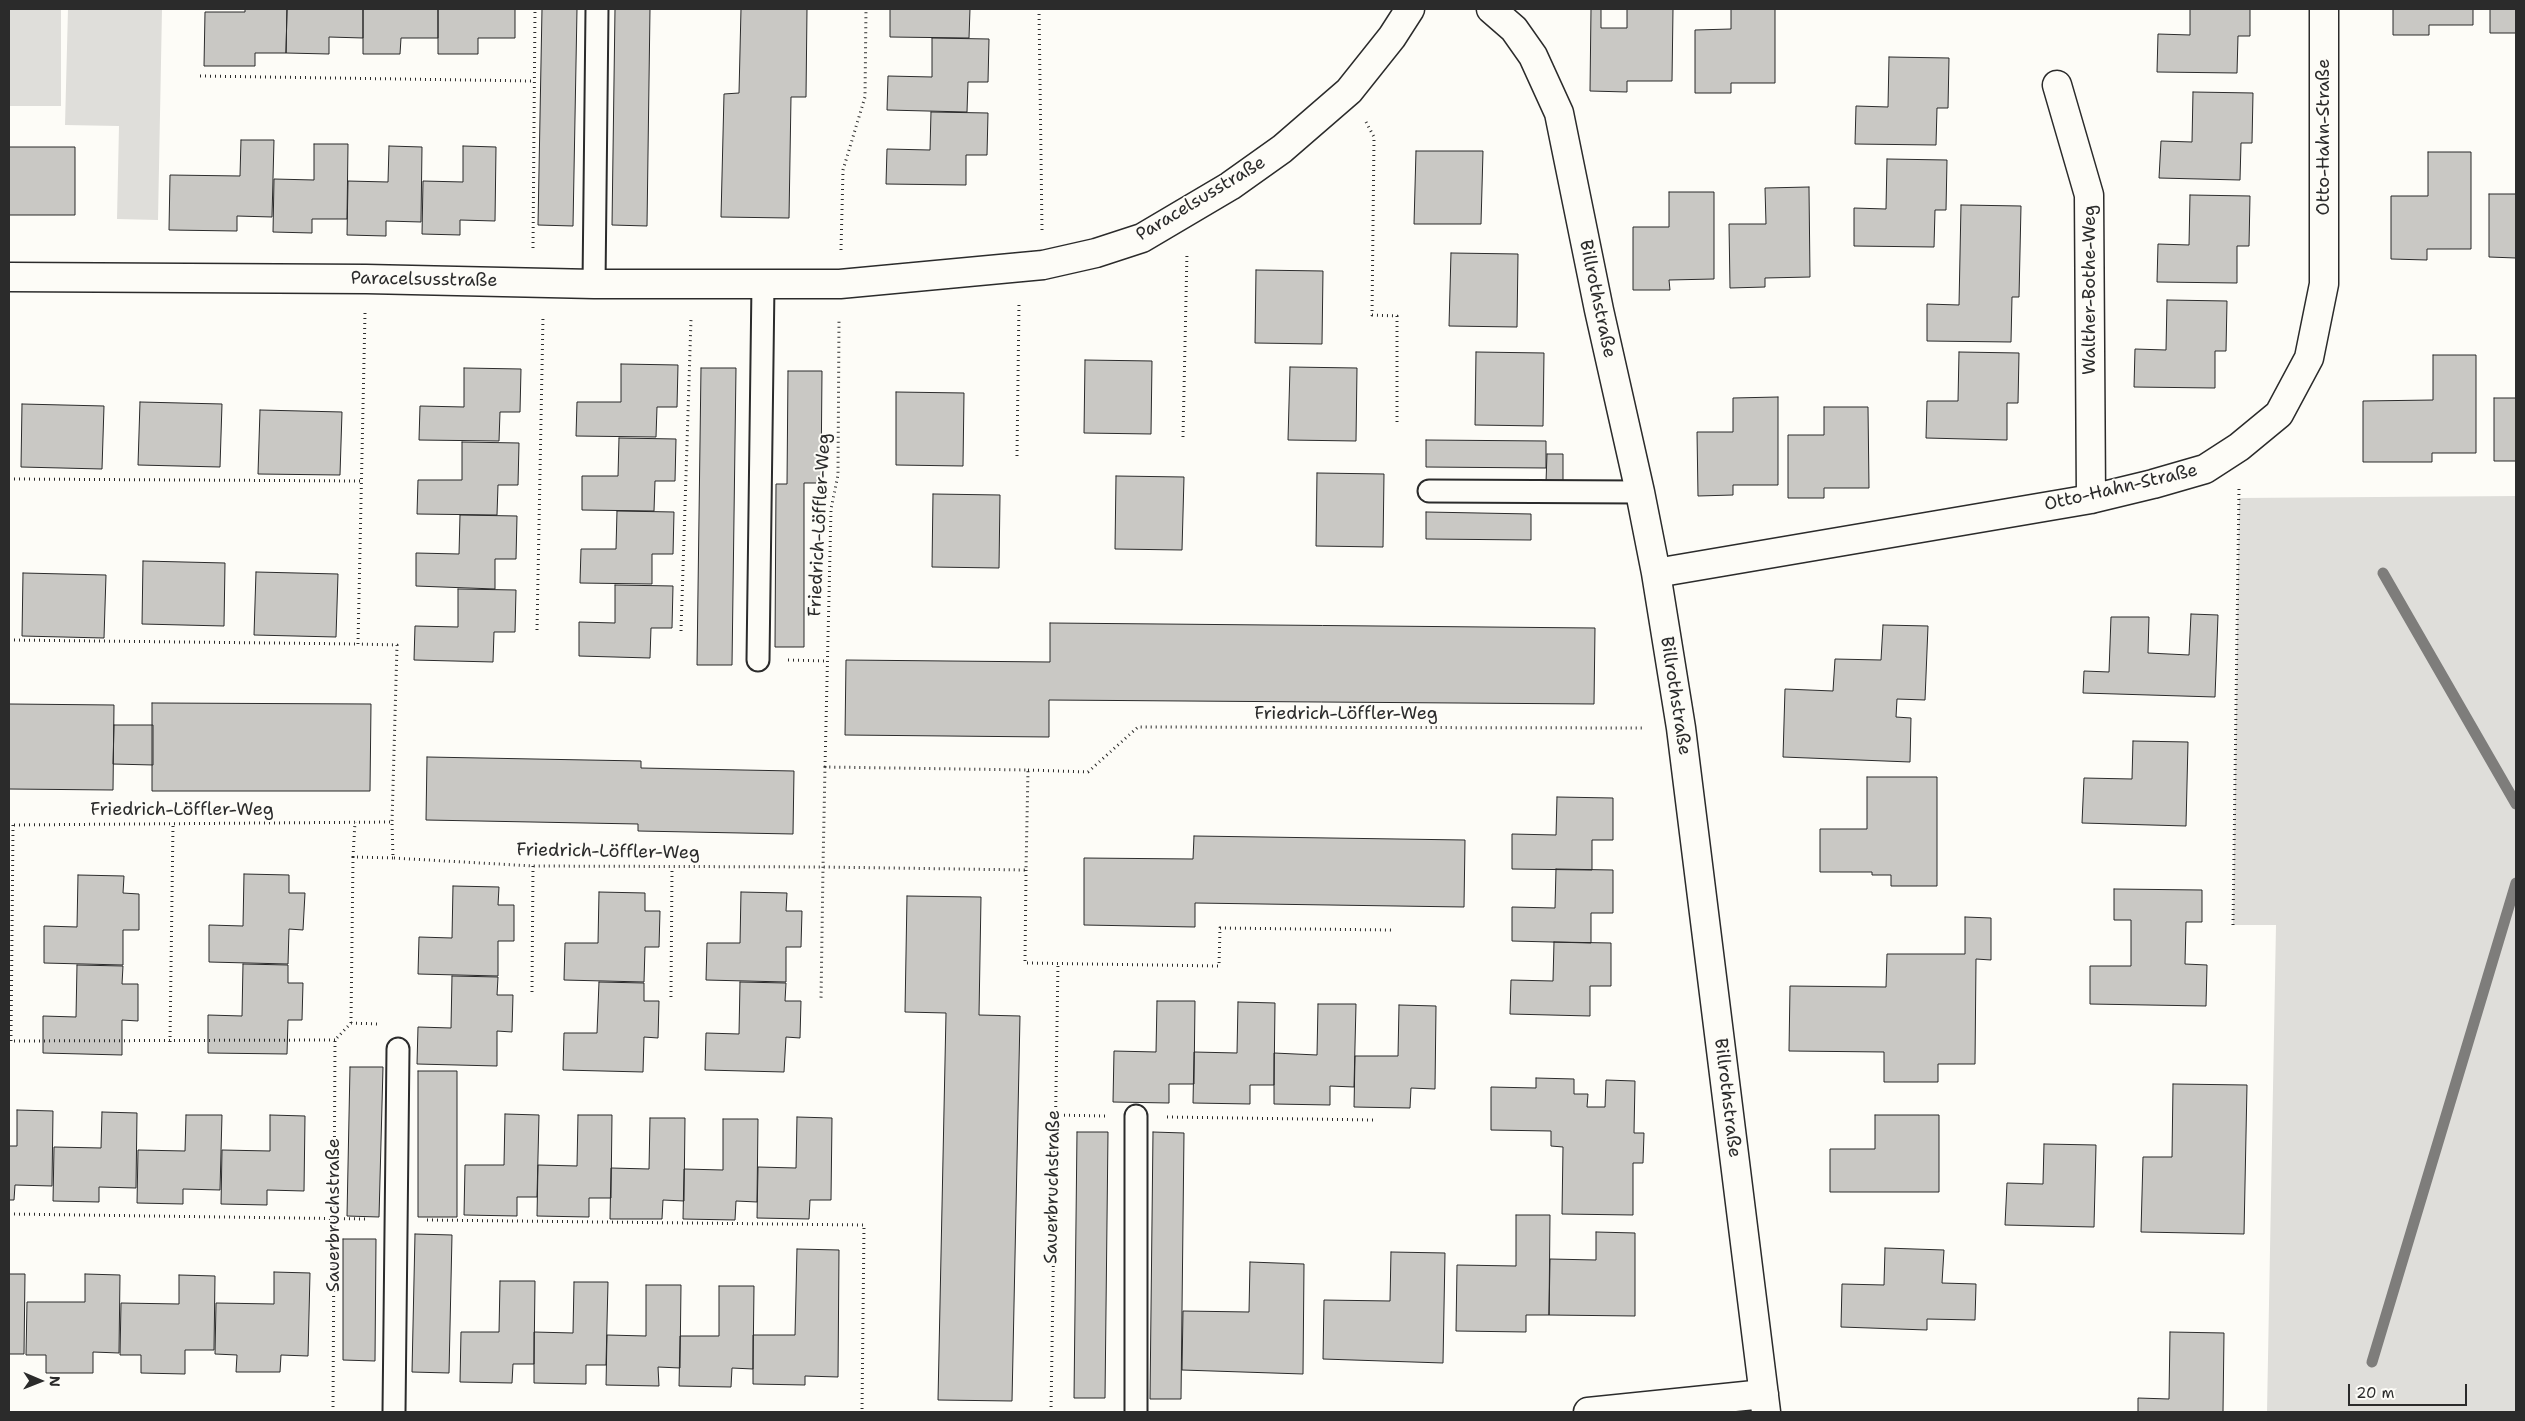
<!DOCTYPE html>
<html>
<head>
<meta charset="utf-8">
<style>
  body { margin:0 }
  #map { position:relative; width:2525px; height:1421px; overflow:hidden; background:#fdfcf7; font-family:"Shantell Sans",sans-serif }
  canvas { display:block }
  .frame { position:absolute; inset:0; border:10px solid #2b2b2b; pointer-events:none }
  .north { position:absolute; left:15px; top:1356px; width:50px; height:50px; -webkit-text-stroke:4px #fdfcf7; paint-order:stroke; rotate:91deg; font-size:14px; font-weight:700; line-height:20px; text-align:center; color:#2b2b2b }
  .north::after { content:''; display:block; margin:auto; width:18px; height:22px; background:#2b2b2b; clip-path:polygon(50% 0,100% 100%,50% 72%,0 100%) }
  .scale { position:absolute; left:2348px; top:1384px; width:119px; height:22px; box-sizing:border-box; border:2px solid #2b2b2b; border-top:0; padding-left:6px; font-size:15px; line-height:18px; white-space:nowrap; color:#2b2b2b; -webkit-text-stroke:4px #fdfcf7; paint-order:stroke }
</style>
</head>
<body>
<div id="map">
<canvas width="2525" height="1421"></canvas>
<div class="frame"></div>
<div class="north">N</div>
<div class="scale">20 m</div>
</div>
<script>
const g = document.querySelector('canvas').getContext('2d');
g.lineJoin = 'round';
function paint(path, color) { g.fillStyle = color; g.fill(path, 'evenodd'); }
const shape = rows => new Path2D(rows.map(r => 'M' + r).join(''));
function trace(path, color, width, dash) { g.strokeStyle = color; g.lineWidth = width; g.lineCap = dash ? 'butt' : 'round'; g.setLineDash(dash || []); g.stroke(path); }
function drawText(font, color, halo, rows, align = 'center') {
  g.font = font + ' "Shantell Sans",sans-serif'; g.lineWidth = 4; g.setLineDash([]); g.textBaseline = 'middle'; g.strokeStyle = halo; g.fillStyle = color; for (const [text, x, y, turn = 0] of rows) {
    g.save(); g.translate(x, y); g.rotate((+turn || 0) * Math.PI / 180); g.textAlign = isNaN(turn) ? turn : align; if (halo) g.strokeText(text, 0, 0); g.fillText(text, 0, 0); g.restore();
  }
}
paint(shape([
  [9,9,61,9,61,106,9,106],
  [68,9,162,9,158,220,117,219,119,126,65,125],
  [2516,496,2516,1412,2267,1412,2276,925,2233,925,2239,498]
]), '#dfdeda');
trace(shape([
  [2383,573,2516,804],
  [2372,1362,2516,883]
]), '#7e7d7b', 11);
const building = shape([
  [245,9,287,9,286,53,255,53,255,66,204,66,205,12,245,12,245,9],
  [287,9,363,9,363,38,329,37,329,54,286,53,287,9],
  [363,9,438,9,438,38,401,38,400,54,363,54,363,9],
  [438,9,515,9,515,38,478,38,478,54,438,54,438,9],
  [542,9,577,9,573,226,538,225,542,9],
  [615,9,650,9,647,226,612,225,615,9],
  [741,9,807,9,806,97,791,97,789,218,721,217,724,94,739,93,741,9],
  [890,9,970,9,969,38,890,37,890,9],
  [1591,9,1601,9,1601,28,1627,28,1627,9,1673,9,1672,81,1627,81,1627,92,1590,91,1591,9],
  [1731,9,1775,9,1775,83,1731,83,1731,93,1695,93,1695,30,1731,29,1731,9],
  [2190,9,2250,9,2250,36,2238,36,2237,73,2157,72,2158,34,2190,35,2190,9],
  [2393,9,2473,9,2473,25,2429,25,2429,35,2393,35,2393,9],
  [2490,9,2516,9,2516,33,2490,33,2490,9],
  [932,38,989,39,988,82,968,82,967,112,887,110,888,76,932,77,932,38],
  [1889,57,1949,58,1948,108,1937,108,1936,145,1855,144,1856,106,1888,107,1889,57],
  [2193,92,2253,93,2252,143,2241,143,2240,180,2159,178,2161,141,2192,142,2193,92],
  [931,112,988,113,987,155,966,155,966,185,886,184,887,149,930,150,931,112],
  [241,140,274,140,272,217,237,216,237,231,169,230,170,175,240,176,241,140],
  [314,144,348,144,347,219,312,219,312,233,273,232,274,179,314,180,314,144],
  [389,146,422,147,421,222,386,221,386,236,347,235,348,181,388,182,389,146],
  [463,146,496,147,495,221,460,220,460,235,422,234,423,181,463,182,463,146],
  [9,147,75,147,75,215,9,215,9,147],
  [1416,151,1483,151,1481,224,1414,224,1416,151],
  [2428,152,2471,152,2471,249,2427,249,2427,260,2391,259,2391,196,2428,196,2428,152],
  [1887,159,1947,160,1946,210,1935,210,1934,247,1854,246,1854,208,1886,209,1887,159],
  [1809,187,1810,277,1765,278,1765,287,1730,288,1729,224,1766,224,1765,188,1809,187],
  [1669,192,1714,192,1714,279,1669,280,1670,290,1633,290,1633,227,1669,227,1669,192],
  [2489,194,2516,194,2516,258,2489,257,2489,194],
  [2190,195,2250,196,2249,246,2237,246,2237,283,2157,282,2158,244,2189,245,2190,195],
  [1961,205,2021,206,2019,297,2012,297,2011,342,1927,341,1927,304,1959,305,1961,205],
  [1451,253,1518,254,1517,327,1449,326,1451,253],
  [1256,270,1323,271,1322,344,1255,343,1256,270],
  [2167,300,2227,301,2226,351,2215,351,2215,388,2134,387,2135,349,2166,350,2167,300],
  [1476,352,1544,353,1543,426,1475,425,1476,352],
  [1959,352,2019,353,2018,403,2007,403,2007,440,1926,438,1927,401,1958,401,1959,352],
  [2433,355,2476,355,2476,453,2432,453,2432,462,2363,462,2363,401,2433,400,2433,355],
  [1085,360,1152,361,1151,434,1084,433,1085,360],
  [621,364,678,365,677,407,657,407,656,437,576,436,577,402,621,402,621,364],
  [1290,367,1357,368,1356,441,1288,440,1290,367],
  [464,368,521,369,520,412,500,412,499,441,419,440,420,406,464,407,464,368],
  [701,368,736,368,732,665,697,665,701,368],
  [788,371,822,371,821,483,804,483,804,647,775,647,776,484,787,484,788,371],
  [896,392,964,393,963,466,896,465,896,392],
  [1778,397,1778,485,1733,485,1733,495,1698,496,1697,432,1733,432,1733,398,1778,397],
  [2494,398,2516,398,2516,461,2494,461,2494,398],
  [140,402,222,404,220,467,138,465,140,402],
  [22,404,104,406,102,469,21,467,22,404],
  [1824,407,1868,407,1869,488,1824,488,1824,498,1788,498,1788,435,1824,435,1824,407],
  [260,410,342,412,340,475,258,474,260,410],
  [619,438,676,439,675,481,655,481,654,511,582,510,582,476,618,476,619,438],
  [1426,440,1546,441,1546,468,1426,467,1426,440],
  [462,442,519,443,518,485,498,485,497,515,417,514,418,480,462,480,462,442],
  [1547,454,1563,454,1563,482,1546,482,1547,454],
  [1317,473,1384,474,1383,547,1316,546,1317,473],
  [1116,476,1184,477,1182,550,1115,549,1116,476],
  [933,494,1000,495,999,568,932,567,933,494],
  [617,511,674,512,673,554,652,554,652,584,580,583,581,549,616,549,617,511],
  [1426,512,1531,514,1531,540,1426,539,1426,512],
  [460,515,517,516,516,559,495,559,495,589,416,586,416,553,459,554,460,515],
  [143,561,225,563,224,626,142,624,143,561],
  [256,572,338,574,336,637,254,635,256,572],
  [23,573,106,575,104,638,22,636,23,573],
  [615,585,673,586,672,628,651,628,650,658,579,656,579,622,615,623,615,585],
  [458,589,516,590,515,632,494,632,493,662,414,660,415,626,458,627,458,589],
  [2191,614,2218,615,2215,697,2083,693,2084,671,2109,672,2111,617,2149,617,2148,653,2189,655,2191,614],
  [1050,623,1595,628,1594,704,1049,700,1049,737,845,735,846,660,1050,662,1050,623],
  [1883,625,1928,626,1925,700,1897,699,1896,717,1911,718,1910,762,1783,757,1785,689,1833,691,1835,659,1881,660,1883,625],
  [152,703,371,704,370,791,152,791,152,703],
  [9,704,114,705,113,790,9,789,9,704],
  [114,725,153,725,153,765,113,764,114,725],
  [2133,741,2188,742,2186,826,2082,823,2084,778,2132,779,2133,741],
  [427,757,641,761,641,768,794,771,793,834,638,831,638,824,426,820,427,757],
  [1867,777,1937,777,1937,886,1891,886,1891,875,1872,875,1872,872,1820,872,1820,829,1867,829,1867,777],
  [1557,797,1613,798,1613,840,1592,840,1592,870,1512,869,1512,834,1556,835,1557,797],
  [1194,836,1465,840,1464,907,1195,903,1195,927,1084,925,1084,858,1193,859,1194,836],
  [1556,869,1613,870,1613,913,1591,913,1591,943,1512,941,1512,907,1555,908,1556,869],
  [244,874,289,875,289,893,305,893,303,930,289,929,288,964,209,962,209,925,243,926,244,874],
  [78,875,124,876,123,893,139,894,139,930,123,930,123,965,44,963,44,926,77,927,78,875],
  [453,886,499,887,498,905,514,905,514,941,498,941,498,976,418,974,419,937,452,938,453,886],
  [2114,889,2202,890,2202,922,2186,922,2185,964,2207,965,2206,1006,2090,1004,2090,966,2131,966,2131,920,2114,920,2114,889],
  [599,892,645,893,645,911,660,911,659,947,645,947,644,982,564,980,565,943,598,943,599,892],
  [741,892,787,893,786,911,802,911,801,947,786,947,786,982,706,980,707,943,740,943,741,892],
  [907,896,981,897,979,1015,1020,1016,1012,1401,938,1400,946,1013,905,1012,907,896],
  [1965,917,1991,918,1991,960,1976,959,1975,1064,1938,1064,1938,1082,1884,1082,1884,1052,1789,1051,1790,986,1886,987,1887,954,1965,954,1965,917],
  [1554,942,1611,943,1611,986,1590,986,1590,1016,1510,1014,1511,980,1553,981,1554,942],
  [243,964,288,965,288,983,303,983,302,1020,288,1020,287,1054,208,1053,208,1015,242,1016,243,964],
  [77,965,123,966,122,984,138,984,138,1021,122,1020,122,1055,43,1053,43,1016,76,1017,77,965],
  [452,976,498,977,497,995,513,995,512,1032,497,1031,497,1066,417,1064,418,1027,451,1028,452,976],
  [599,982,644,983,644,1001,659,1001,658,1038,644,1037,643,1072,563,1070,564,1033,597,1033,599,982],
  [740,982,786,983,785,1001,801,1001,800,1038,786,1037,784,1072,705,1070,706,1033,739,1034,740,982],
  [1157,1001,1195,1001,1194,1084,1169,1084,1169,1103,1113,1102,1114,1051,1156,1052,1157,1001],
  [1238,1002,1275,1003,1274,1085,1250,1085,1250,1104,1193,1103,1194,1052,1237,1053,1238,1002],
  [1318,1004,1356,1004,1354,1087,1330,1086,1330,1105,1274,1104,1274,1053,1317,1055,1318,1004],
  [1399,1005,1436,1006,1435,1089,1411,1088,1410,1108,1354,1107,1355,1056,1398,1056,1399,1005],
  [350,1067,383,1067,379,1217,347,1216,350,1067],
  [418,1071,457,1071,457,1217,418,1217,418,1071],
  [1536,1078,1574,1079,1574,1094,1588,1094,1587,1107,1605,1107,1606,1080,1635,1081,1634,1133,1644,1133,1643,1163,1633,1163,1633,1215,1562,1214,1563,1147,1551,1146,1551,1131,1491,1130,1491,1087,1536,1088,1536,1078],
  [2173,1084,2247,1085,2244,1234,2141,1232,2143,1157,2172,1157,2173,1084],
  [17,1110,53,1111,52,1186,15,1185,14,1200,9,1200,9,1146,17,1146,17,1110],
  [102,1112,137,1113,136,1188,99,1187,99,1202,53,1201,54,1147,101,1148,102,1112],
  [505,1114,539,1115,537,1197,517,1197,517,1216,464,1215,465,1165,504,1165,505,1114],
  [186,1115,222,1115,220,1190,183,1189,183,1204,137,1203,138,1150,185,1151,186,1115],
  [270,1115,305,1116,304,1191,267,1190,267,1205,221,1204,222,1150,270,1151,270,1115],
  [578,1115,612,1115,611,1198,589,1198,589,1217,537,1216,538,1165,577,1166,578,1115],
  [1875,1115,1939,1115,1939,1192,1830,1192,1830,1149,1875,1149,1875,1115],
  [797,1117,832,1118,831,1200,810,1200,809,1219,757,1218,758,1167,796,1168,797,1117],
  [650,1118,685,1118,684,1201,663,1200,662,1219,610,1219,611,1168,649,1169,650,1118],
  [723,1119,758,1119,757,1202,736,1201,735,1220,683,1219,684,1169,723,1170,723,1119],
  [1077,1132,1108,1132,1105,1398,1074,1398,1077,1132],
  [1153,1132,1184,1133,1181,1399,1150,1399,1153,1132],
  [2044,1144,2096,1145,2094,1227,2005,1225,2007,1183,2043,1184,2044,1144],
  [1516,1215,1550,1215,1549,1315,1526,1315,1526,1332,1456,1331,1457,1265,1516,1266,1516,1215],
  [1596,1232,1635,1233,1635,1316,1549,1315,1550,1259,1596,1260,1596,1232],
  [415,1234,452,1235,449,1373,412,1372,415,1234],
  [343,1239,376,1239,375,1361,343,1360,343,1239],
  [1885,1248,1944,1250,1942,1283,1976,1284,1975,1320,1927,1319,1927,1330,1841,1327,1842,1284,1884,1285,1885,1248],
  [797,1249,839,1250,838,1377,805,1376,805,1385,753,1384,753,1335,795,1335,797,1249],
  [1391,1252,1445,1253,1443,1363,1323,1359,1324,1300,1390,1301,1391,1252],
  [1250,1262,1304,1264,1303,1374,1182,1370,1183,1311,1249,1312,1250,1262],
  [274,1272,310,1273,308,1356,281,1355,280,1372,236,1372,237,1355,215,1354,216,1303,274,1304,274,1272],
  [9,1274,25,1274,24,1354,9,1354,9,1274],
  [85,1274,120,1275,119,1353,93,1352,93,1373,46,1373,46,1355,26,1355,27,1302,85,1302,85,1274],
  [179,1275,215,1276,214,1350,185,1350,185,1374,141,1373,141,1355,120,1355,121,1303,179,1304,179,1275],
  [500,1281,535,1281,534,1364,513,1364,512,1383,460,1382,461,1332,499,1332,500,1281],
  [574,1282,608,1282,606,1365,586,1365,586,1384,534,1383,534,1332,573,1333,574,1282],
  [646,1285,681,1285,680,1368,658,1367,659,1386,606,1385,607,1335,646,1336,646,1285],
  [719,1286,754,1286,753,1369,732,1368,731,1387,679,1386,680,1336,719,1336,719,1286],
  [2170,1332,2224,1333,2223,1412,2138,1412,2138,1398,2169,1399,2170,1332]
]);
paint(building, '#c9c8c4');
trace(building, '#2b2b2b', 1);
const lane = shape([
  [594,284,597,9],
  [1429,491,1640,492],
  [758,660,763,284],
  [394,1412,398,1049],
  [1136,1412,1136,1116]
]);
const street = shape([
  [1491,9,1514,29,1533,56,1559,113,1599,310,1640,492,1656,573,1681,728,1766,1412],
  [2057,85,2089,195,2091,499],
  [9,277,366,279,594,284,840,284,1043,265,1096,253,1142,238,1230,186,1282,149,1349,91,1392,37,1410,9],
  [1656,573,2091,499,2153,484,2205,469,2239,447,2279,414,2309,358,2324,284,2324,9],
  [1588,1412,1764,1394]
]);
trace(lane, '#2b2b2b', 25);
trace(street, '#2b2b2b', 31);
trace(shape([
  [1039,9,1042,231],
  [200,76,533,81],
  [1366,122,1374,137,1372,315,1397,316,1397,422],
  [533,248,535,9],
  [841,250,843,170,865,97,866,9],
  [365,313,358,644,397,645,392,822],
  [1183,437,1187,252],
  [1017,456,1019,301],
  [9,479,361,481],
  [537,630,543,316],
  [681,631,691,319],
  [9,640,358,644],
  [788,660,828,661],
  [825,767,831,509,838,475,839,319],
  [1028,770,1088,772,1138,727,1645,728],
  [9,825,392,822,393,858,533,866,823,867,1026,870,1028,770,825,767,823,867,821,1001],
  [353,857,355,822],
  [1026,870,1025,963,1219,966,1220,928,1391,930],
  [2233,925,2239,487],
  [532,992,533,866],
  [671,997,672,868],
  [351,1023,353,857,393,858],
  [351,1023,377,1024],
  [9,1041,335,1040],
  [11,1041,13,825],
  [170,1042,173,824],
  [1054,1115,1106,1116],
  [1167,1117,1374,1120],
  [9,1214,366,1219],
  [427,1220,864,1225,862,1412],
  [333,1412,335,1040,351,1023],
  [1051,1412,1058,962]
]), '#2b2b2b', 3, [1, 4]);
trace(lane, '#fdfcf7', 21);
trace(street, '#fdfcf7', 28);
drawText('18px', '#2b2b2b', '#fdfcf7', [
  ["Otto-Hahn-Straße",2324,137,-90],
  ["Paracelsusstraße",1201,199,-31],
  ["Paracelsusstraße",424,280,1],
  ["Walther-Bothe-Weg",2090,290,-90],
  ["Billrothstraße",1597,299,78],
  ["Otto-Hahn-Straße",2121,488,-13],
  ["Friedrich-Löffler-Weg",820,525,-87],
  ["Billrothstraße",1675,696,81],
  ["Friedrich-Löffler-Weg",1346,714],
  ["Friedrich-Löffler-Weg",182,810],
  ["Friedrich-Löffler-Weg",608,852,1],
  ["Billrothstraße",1727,1098,83],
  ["Sauerbruchstraße",1053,1187,-89],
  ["Sauerbruchstraße",334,1215,-90]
]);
</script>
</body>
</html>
